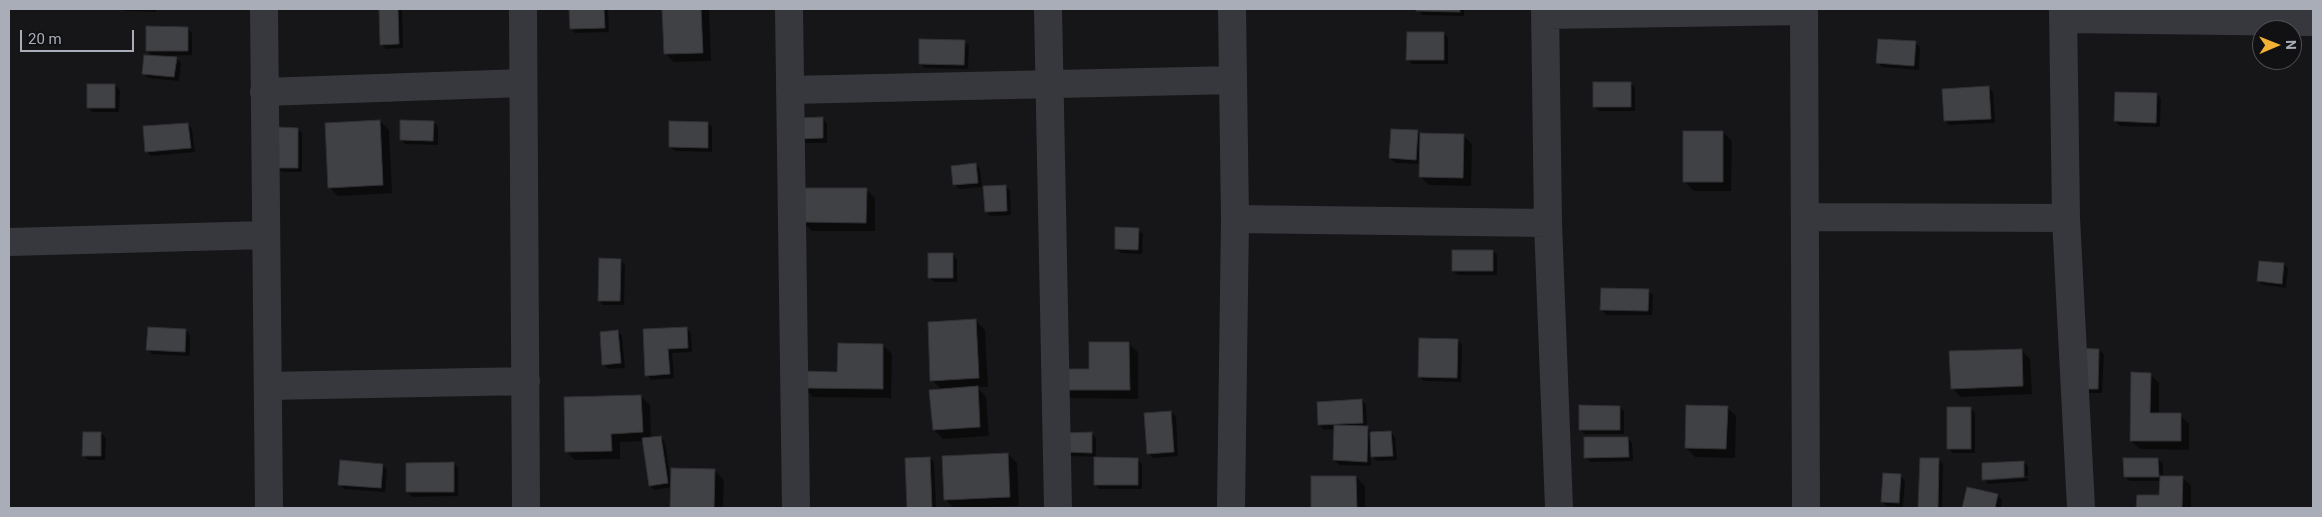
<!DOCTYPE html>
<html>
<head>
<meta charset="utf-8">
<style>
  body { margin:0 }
  #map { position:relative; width:2322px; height:517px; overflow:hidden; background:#161618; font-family:Roboto,sans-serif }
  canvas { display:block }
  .frame { position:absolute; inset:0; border:10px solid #a8adb8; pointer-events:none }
  .north { position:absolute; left:2252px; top:20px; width:50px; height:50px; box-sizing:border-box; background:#111113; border:1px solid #4d4f55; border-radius:50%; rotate:89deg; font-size:14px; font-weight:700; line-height:20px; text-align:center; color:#a8adb8 }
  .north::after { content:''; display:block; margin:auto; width:18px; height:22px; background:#f2b134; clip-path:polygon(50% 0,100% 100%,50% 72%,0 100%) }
  .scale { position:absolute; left:20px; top:30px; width:114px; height:22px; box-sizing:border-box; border:2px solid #a8adb8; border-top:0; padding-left:6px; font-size:15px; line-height:18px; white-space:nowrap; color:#a8adb8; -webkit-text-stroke:4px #111113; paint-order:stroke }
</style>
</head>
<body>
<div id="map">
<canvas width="2322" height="517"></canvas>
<div class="frame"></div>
<div class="north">N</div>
<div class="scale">20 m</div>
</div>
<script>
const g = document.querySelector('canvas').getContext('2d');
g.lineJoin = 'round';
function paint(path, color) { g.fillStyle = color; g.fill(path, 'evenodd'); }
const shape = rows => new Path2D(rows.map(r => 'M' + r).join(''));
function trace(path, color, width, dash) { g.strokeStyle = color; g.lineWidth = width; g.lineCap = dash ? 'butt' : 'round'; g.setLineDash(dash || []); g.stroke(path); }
paint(shape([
  [123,9,156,9,156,12,125,11],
  [380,9,402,9,403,48,386,49,381,44],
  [570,9,608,9,609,32,575,33,571,29],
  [664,9,709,9,711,61,674,62,665,53],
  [1417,9,1464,9,1464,16,1422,15],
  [187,28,192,33,192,55,152,56,147,50],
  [1444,33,1448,38,1448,64,1412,64,1408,59],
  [964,42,969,46,968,69,925,68,920,63],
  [1916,43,1920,47,1919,70,1882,67,1877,62],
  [176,58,181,63,179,81,148,78,144,74],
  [1630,83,1635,88,1635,111,1599,111,1594,106],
  [115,85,120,90,119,112,93,112,88,108],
  [1988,88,1993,92,1995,123,1949,125,1945,121],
  [2157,94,2161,99,2160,127,2120,126,2115,121],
  [822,118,827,123,827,143,805,143,800,138],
  [380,121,389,130,392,193,338,196,329,187],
  [434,122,438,127,438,145,405,144,401,140],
  [708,123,712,127,712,152,675,151,670,147],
  [188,124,192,129,195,152,151,156,146,151],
  [298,129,302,133,302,172,282,172,278,168],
  [1418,132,1420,134,1463,135,1472,144,1471,186,1429,185,1420,176,1421,164,1395,163,1390,158],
  [1723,132,1732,141,1731,191,1694,191,1685,182],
  [975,164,980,169,982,187,959,189,954,184],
  [1005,186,1010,190,1011,215,990,216,986,212],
  [866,189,875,198,875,231,812,231,803,222],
  [1138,229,1143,234,1142,254,1121,253,1116,248],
  [1493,251,1497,255,1497,275,1458,275,1453,271],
  [952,254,957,259,957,282,934,282,929,277],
  [621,260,625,265,624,305,603,305,599,301],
  [2283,264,2288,268,2286,288,2263,285,2258,281],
  [1648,290,1653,295,1652,315,1606,315,1602,310],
  [976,321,985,330,988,387,977,387,986,397,989,436,943,439,934,430,942,390,932,380],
  [686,328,691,333,692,352,672,353,674,378,651,380,647,375,644,330],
  [186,330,190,335,190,356,152,354,148,349],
  [618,331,622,336,625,368,608,369,604,364],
  [1458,340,1462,345,1461,382,1424,381,1419,376],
  [1129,344,1138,352,1138,399,1071,398,1062,389],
  [883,345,892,354,891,398,813,397,804,388,839,373],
  [2021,350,2030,359,2032,394,1961,397,1952,388],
  [2099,350,2104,354,2102,393,2080,393],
  [2150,374,2159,383,2159,415,2180,415,2189,424,2189,450,2140,449,2131,441],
  [641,396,650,405,651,438,660,437,665,442,671,481,715,471,724,480,723,508,671,508,672,487,654,490,650,485,644,441,620,442,620,459,575,460,566,451],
  [1362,400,1366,405,1367,427,1373,433,1390,432,1395,437,1397,460,1377,461,1371,456,1371,466,1339,465,1334,460,1335,429,1324,430,1319,425],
  [1620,407,1624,411,1624,434,1585,434,1580,430],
  [1727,407,1736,416,1735,458,1695,457,1686,448],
  [1971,409,1975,413,1975,453,1953,453,1948,448],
  [1171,412,1176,417,1178,456,1153,458,1148,453],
  [101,433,106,438,105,460,88,460,84,456],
  [1092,434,1096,438,1096,459,1137,459,1142,464,1142,489,1099,489,1095,484,1095,457,1070,456,1065,452],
  [1628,438,1632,443,1633,461,1590,462,1585,457],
  [1008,454,1017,463,1019,506,954,508,946,500],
  [929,458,934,462,936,508,908,508,906,459],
  [1921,459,1938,459,1943,464,1942,508,1920,508],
  [2158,459,2163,464,2163,477,2182,477,2191,486,2191,508,2137,508,2138,496,2160,497,2161,481,2130,481,2125,477],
  [2023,462,2028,466,2028,476,1986,478,1986,481,2028,478,2028,481,1988,484,1984,479],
  [453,463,458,468,458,496,412,497,407,492],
  [383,465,387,470,385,492,344,489,339,484],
  [1900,476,1905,480,1903,507,1887,506,1882,502],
  [1313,477,1356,477,1365,486,1365,508,1312,508],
  [1968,489,1998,496,2002,500,2001,508,1964,508]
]), '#0007');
const building = shape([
  [379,9,398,9,399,44,380,45,379,9],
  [569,9,604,9,605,28,570,29,569,9],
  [662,9,701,9,703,53,664,54,662,9],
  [1416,9,1460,9,1460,12,1416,11,1416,9],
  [146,26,188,27,188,51,146,51,146,26],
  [1407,32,1444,32,1444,60,1406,60,1407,32],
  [919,39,965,40,964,65,919,64,919,39],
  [1878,39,1916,41,1914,66,1876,63,1878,39],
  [144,55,177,57,174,77,142,74,144,55],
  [1593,82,1631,82,1631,107,1593,107,1593,82],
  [87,84,115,84,115,108,87,108,87,84],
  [1989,86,1991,119,1944,121,1942,89,1989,86],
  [2115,92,2157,93,2156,123,2114,121,2115,92],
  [823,117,823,138,799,139,798,118,823,117],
  [380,120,383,185,328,188,325,123,380,120],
  [400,120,434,121,433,141,400,140,400,120],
  [669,121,708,122,708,148,669,147,669,121],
  [188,123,191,148,145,152,143,126,188,123],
  [278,127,298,128,298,168,276,168,278,127],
  [1391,129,1418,130,1416,160,1389,158,1391,129],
  [1683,131,1723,131,1723,182,1683,182,1683,131],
  [1420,133,1464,134,1463,178,1419,177,1420,133],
  [976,163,978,183,953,185,951,166,976,163],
  [1006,185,1007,211,985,212,983,186,1006,185],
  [802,188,867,188,866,223,802,222,802,188],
  [1115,227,1139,228,1138,250,1115,249,1115,227],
  [1452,250,1493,250,1493,271,1452,271,1452,250],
  [928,253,953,253,953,278,928,278,928,253],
  [599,258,621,259,620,301,598,301,599,258],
  [2259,261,2284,263,2282,284,2257,281,2259,261],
  [1601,288,1649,289,1648,311,1600,310,1601,288],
  [976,319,979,378,930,381,928,322,976,319],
  [148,327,186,329,185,352,146,350,148,327],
  [687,327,688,348,668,349,670,374,645,376,643,329,687,327],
  [618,330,621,363,602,365,600,332,618,330],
  [1419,338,1458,339,1457,378,1418,377,1419,338],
  [1089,342,1129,342,1130,390,1061,390,1061,369,1089,369,1089,342],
  [838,343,883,344,883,389,803,388,803,371,837,372,838,343],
  [2075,348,2099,349,2098,389,2074,389,2075,348],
  [2022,349,2023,386,1951,389,1949,351,2022,349],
  [2131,372,2151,373,2150,413,2181,413,2181,441,2130,441,2131,372],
  [978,386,980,427,933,430,929,390,978,386],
  [641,395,643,432,611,434,612,451,565,452,564,397,641,395],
  [1362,399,1363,423,1318,425,1317,402,1362,399],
  [1579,405,1620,406,1620,430,1579,430,1579,405],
  [1686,405,1728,406,1726,449,1685,448,1686,405],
  [1947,407,1971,407,1971,449,1947,449,1947,407],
  [1171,411,1174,452,1147,454,1144,413,1171,411],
  [1334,425,1368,426,1367,462,1333,460,1334,425],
  [1391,431,1393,456,1371,457,1370,432,1391,431],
  [83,432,101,432,101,456,82,456,83,432],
  [1092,432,1092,453,1064,452,1064,433,1092,432],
  [661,436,668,483,649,486,642,438,661,436],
  [1584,437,1628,437,1629,457,1584,458,1584,437],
  [1008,453,1010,497,944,500,942,456,1008,453],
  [930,457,932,508,907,508,905,458,930,457],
  [1094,457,1138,458,1138,485,1094,485,1094,457],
  [1920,458,1939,458,1938,508,1918,508,1920,458],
  [2123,458,2158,458,2159,477,2124,477,2123,458],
  [340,460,383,464,381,488,338,485,340,460],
  [2024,461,2024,477,1982,480,1982,463,2024,461],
  [454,462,454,492,406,492,406,463,454,462],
  [671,468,715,469,714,508,670,508,671,468],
  [1883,473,1901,474,1899,503,1881,502,1883,473],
  [1311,476,1356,476,1357,508,1311,508,1311,476],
  [2160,476,2183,476,2182,508,2136,508,2137,495,2159,495,2160,476],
  [1967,487,1998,494,1995,508,1962,508,1967,487]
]);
paint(building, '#404145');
trace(building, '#303034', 1);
trace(shape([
  [264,9,269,508],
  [523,9,526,508],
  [789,9,796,508],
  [1048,9,1058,508],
  [1545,9,1548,223,1559,508],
  [1804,9,1806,508],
  [2063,9,2066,218,2081,508],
  [1546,15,1804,11],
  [2063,19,2313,22],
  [790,90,1233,80],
  [264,92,523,83],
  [1805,217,2066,218],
  [1235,219,1548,223],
  [9,242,266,235],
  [268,386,526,381],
  [1231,508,1235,219,1232,9]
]), '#37383d', 28);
</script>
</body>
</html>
